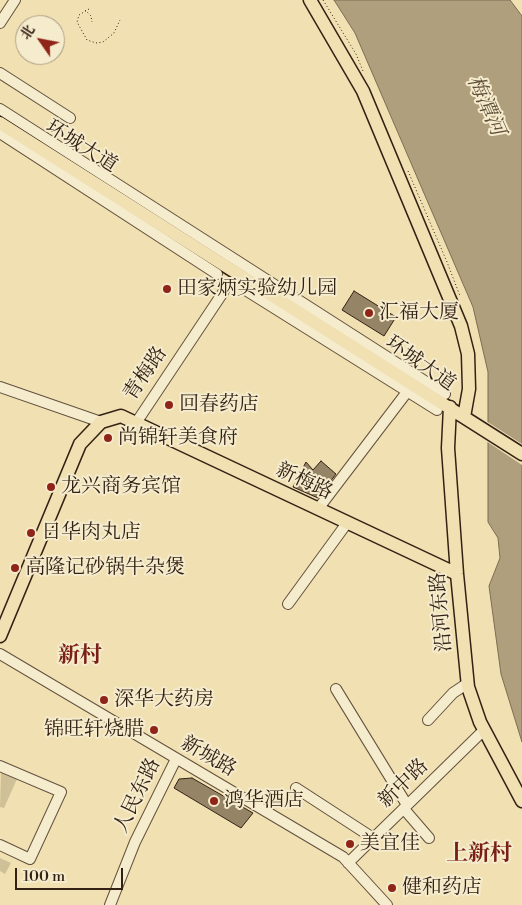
<!DOCTYPE html>
<html>
<head>
<meta charset="utf-8">
<style>
  body { margin:0 }
  #map { position:relative; width:522px; height:905px; overflow:hidden; background:#f0e0b2; font-family:"Libre Bodoni","Noto Serif SC",serif }
  canvas { display:block }
  .north { position:absolute; left:15px; top:15px; width:50px; height:50px; box-sizing:border-box; background:#f5ebcd; border:1px solid #a89a83; border-radius:50%; rotate:303deg; font-size:14px; font-weight:700; line-height:20px; text-align:center; color:#342115 }
  .north::after { content:''; display:block; margin:auto; width:18px; height:22px; background:#8f2418; clip-path:polygon(50% 0,100% 100%,50% 72%,0 100%) }
  .scale { position:absolute; left:15px; top:868px; width:108px; height:22px; box-sizing:border-box; border:2px solid #342115; border-top:0; padding-left:6px; font-size:15px; line-height:18px; white-space:nowrap; color:#342115; -webkit-text-stroke:4px #f5ebcd; paint-order:stroke }
</style>
</head>
<body>
<div id="map">
<canvas width="522" height="905"></canvas>
<div class="north">北</div>
<div class="scale">100 m</div>
</div>
<script>
const g = document.querySelector('canvas').getContext('2d');
g.lineJoin = 'round';
function paint(path, color) { g.fillStyle = color; g.fill(path, 'evenodd'); }
const shape = rows => new Path2D(rows.map(r => 'M' + r).join(''));
function trace(path, color, width, dash) { g.strokeStyle = color; g.lineWidth = width; g.lineCap = dash ? 'butt' : 'round'; g.setLineDash(dash || []); g.stroke(path); }
function drawText(font, color, halo, rows, align = 'center') {
  g.font = font + ' "Libre Bodoni","Noto Serif SC",serif'; g.lineWidth = 4; g.setLineDash([]); g.textBaseline = 'middle'; g.strokeStyle = halo; g.fillStyle = color; for (const [text, x, y, turn = 0] of rows) {
    g.save(); g.translate(x, y); g.rotate((+turn || 0) * Math.PI / 180); g.textAlign = isNaN(turn) ? turn : align; if (halo) g.strokeText(text, 0, 0); g.fillText(text, 0, 0); g.restore();
  }
}
paint(shape([
  [1,772,17,779,4,808,0,807],
  [0,858,11,863,5,874,0,871]
]), '#d0c097');
const water = shape([
  [334,0,510,0,522,16,522,742,501,674,489,586,500,558,498,538,488,522,488,372,473,307,355,33,334,0]
]);
paint(water, '#b09f7d');
trace(water, '#7e6d53', 1);
paint(shape([
  [486,421,522,444,522,465,486,441]
]), '#f0e0b2');
const building = shape([
  [354,291,396,317,384,336,342,310,354,291],
  [321,461,336,474,318,498,293,487,306,462,313,470,321,461],
  [192,778,253,813,241,828,174,788,179,779,192,778]
]);
paint(building, '#968467');
trace(building, '#342115', 1);
const minor = shape([
  [0,23,15,0],
  [0,73,70,118],
  [0,109,445,394],
  [0,133,217,274],
  [247,291,437,410],
  [0,387,101,422],
  [136,423,224,291],
  [318,509,407,392],
  [288,604,347,523],
  [0,654,343,857,387,905],
  [336,689,407,805],
  [428,720,453,693,468,683],
  [0,766,61,792,30,859,0,845],
  [296,788,373,838],
  [404,809,429,838],
  [348,863,484,730],
  [110,905,135,842,176,759]
]);
const major = shape([
  [310,0,363,91,461,326,468,354,469,389,464,417],
  [0,123,522,454],
  [450,407,448,448,457,574,468,687,480,722,522,801],
  [0,636,80,444,101,422,121,416,457,574]
]);
trace(minor, '#63513c', 12);
trace(major, '#342115', 15);
trace(shape([
  [323,0,356,54,363,71],
  [89,9,79,15,77,22,87,40,96,43,103,42,114,33,120,20],
  [85,10,91,16,92,22],
  [408,171,447,262,460,296]
]), '#342115', 1, [1, 2.5]);
trace(minor, '#f5ebcd', 10);
trace(major, '#f0e0b2', 12);
for (const [x, y, r, color] of [
  [167,289,5,"#8f2418"],
  [369,313,5,"#8f2418"],
  [169,405,5,"#8f2418"],
  [108,438,5,"#8f2418"],
  [51,487,5,"#8f2418"],
  [31,533,5,"#8f2418"],
  [15,568,5,"#8f2418"],
  [104,700,5,"#8f2418"],
  [154,730,5,"#8f2418"],
  [214,801,5,"#8f2418"],
  [350,844,5,"#8f2418"],
  [392,888,5,"#8f2418"]
]) { const dot = new Path2D(); dot.arc(x, y, r, 0, 2 * Math.PI); g.fillStyle = color; g.fill(dot); trace(dot, '#f5ebcd', 2); }
drawText('20px', '#342115', '#f5ebcd', [
  ["环城大道",81,147,32],
  ["环城大道",420,364,35],
  ["青梅路",146,374,-56],
  ["新梅路",304,482,25],
  ["沿河东路",442,612,-95],
  ["新城路",208,757,30],
  ["新中路",404,784,-44],
  ["人民东路",138,796,-64]
]);
drawText('20px', '#342115', '#f5ebcd', [
  ["田家炳实验幼儿园",177,289],
  ["汇福大厦",379,313],
  ["回春药店",179,405],
  ["尚锦轩美食府",118,438],
  ["龙兴商务宾馆",61,487],
  ["日华肉丸店",41,533],
  ["高隆记砂锅牛杂煲",25,568],
  ["深华大药房",114,700],
  ["锦旺轩烧腊",144,730,"right"],
  ["鸿华酒店",224,801],
  ["美宜佳",360,844],
  ["健和药店",402,888]
], 'left');
drawText('italic 21px', '#5f4d39', '#f5ebcd', [
  ["梅潭河",485,106,66]
]);
drawText('bold 22px', '#7a1f14', '#f5ebcd', [
  ["新村",80,657],
  ["上新村",479,855]
]);
</script>
</body>
</html>
